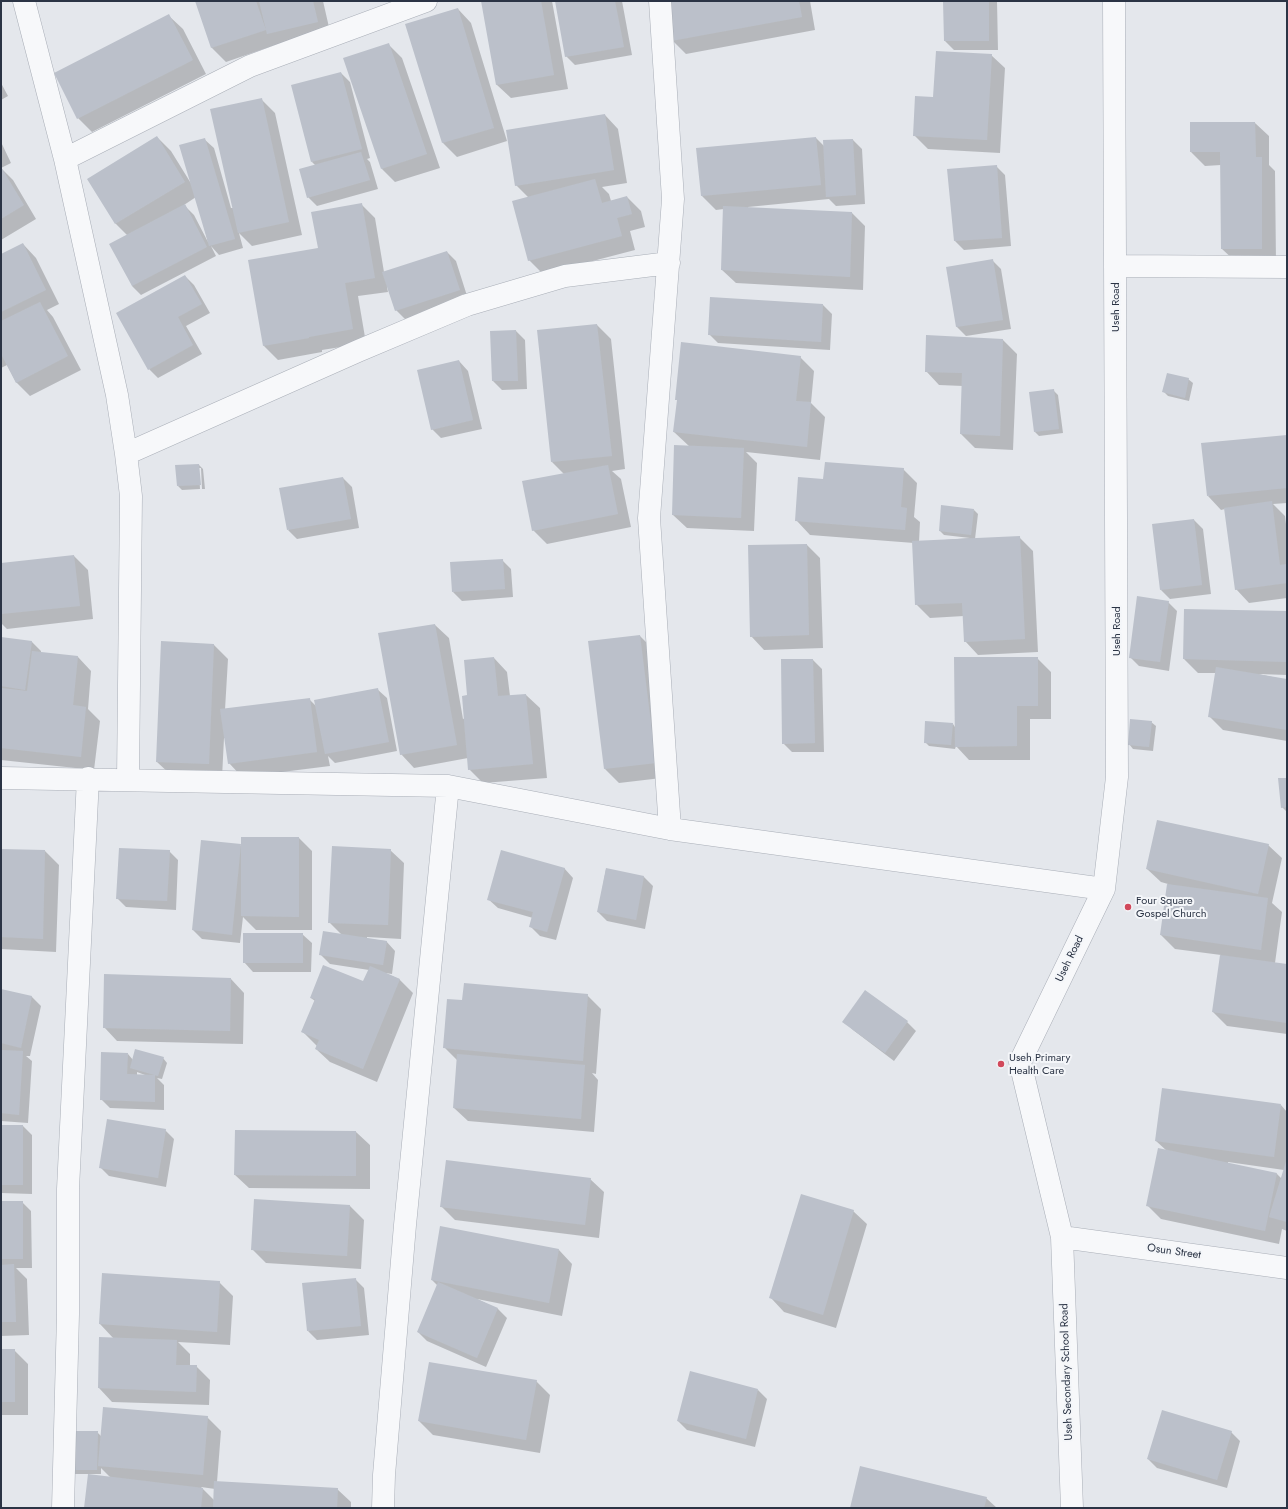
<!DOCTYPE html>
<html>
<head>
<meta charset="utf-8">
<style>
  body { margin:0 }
  #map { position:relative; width:1288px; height:1509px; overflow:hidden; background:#e4e7ec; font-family:Jost,sans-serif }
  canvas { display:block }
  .frame { position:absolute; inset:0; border:2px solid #2b3445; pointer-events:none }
</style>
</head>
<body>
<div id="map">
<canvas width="1288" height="1509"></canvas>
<div class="frame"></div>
</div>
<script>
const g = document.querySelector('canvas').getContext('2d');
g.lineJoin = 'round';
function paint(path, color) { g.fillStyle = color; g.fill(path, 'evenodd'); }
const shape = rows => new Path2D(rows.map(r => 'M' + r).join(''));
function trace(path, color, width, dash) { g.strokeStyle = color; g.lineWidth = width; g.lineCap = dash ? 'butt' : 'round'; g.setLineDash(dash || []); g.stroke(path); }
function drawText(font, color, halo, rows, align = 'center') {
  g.font = font + ' Jost,sans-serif'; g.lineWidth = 4; g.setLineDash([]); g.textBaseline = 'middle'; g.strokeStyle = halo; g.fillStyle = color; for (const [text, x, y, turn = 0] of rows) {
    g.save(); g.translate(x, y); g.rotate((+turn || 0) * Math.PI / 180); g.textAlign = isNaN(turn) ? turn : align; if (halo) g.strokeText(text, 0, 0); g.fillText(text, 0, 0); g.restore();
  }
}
paint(shape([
  [196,1,323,1,331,36,282,47,278,44,226,62,212,48],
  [482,1,552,1,568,89,511,98,497,85],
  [556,1,622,1,632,55,575,65,566,56],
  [665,1,810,1,815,30,686,54,672,40],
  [944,1,997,1,998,50,954,50,945,41],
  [458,9,471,23,507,141,457,157,443,143,406,25],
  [169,16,183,29,206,74,92,132,78,118],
  [388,44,402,58,440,168,395,182,382,169],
  [991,55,1005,68,1000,153,928,149,914,135,934,98],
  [341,73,350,82,370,158,367,159,370,162,378,189,317,206,308,197,316,166,312,162],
  [1,83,8,96,1,100],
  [261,99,275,113,302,235,252,246,239,233,243,248,219,255,211,246,216,256,141,295,132,286,127,235,116,224,89,179,157,137,171,151,192,185,204,139,214,148,231,208,233,208],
  [196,197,208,242,194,215,184,205],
  [605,115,618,129,627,183,602,187,609,194,611,201,627,197,641,211,645,227,630,231,635,250,543,274,529,260,529,198,516,185],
  [1191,123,1255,123,1269,136,1269,165,1275,171,1276,263,1236,262,1222,249,1221,165,1205,166,1191,152],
  [816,138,824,146,853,140,862,149,865,204,836,206,829,199,748,207,748,208,852,213,865,226,863,290,736,283,722,270,724,209,716,210,702,196,698,149],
  [1,142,11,163,1,168,13,180,36,219,1,240],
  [996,166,1005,175,1011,246,964,250,955,241,948,170],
  [361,204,375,218,384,272,447,252,456,261,468,299,405,319,396,310,388,287,387,287,388,292,358,296,366,343,322,350,322,352,278,360,264,346,249,261,319,249],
  [23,244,36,258,59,304,47,310,53,317,81,370,30,396,16,382,7,365,1,368,1,255],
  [992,260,1001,269,1011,329,966,336,956,326],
  [185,276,194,285,210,313,186,326,202,354,158,378,149,369],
  [823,305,832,314,830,350,718,343,709,334],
  [597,325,611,339,625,469,612,471,621,479,631,527,547,544,533,530,564,474,552,462],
  [516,331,525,340,527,389,502,390,493,381],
  [927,336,1003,340,1017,354,1013,450,975,448,961,434,963,386,939,385,926,371],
  [800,357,814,371,811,403,825,417,820,460,746,452,757,463,754,531,687,528,673,515,690,447,674,432,678,401,676,399],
  [459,361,468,371,482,429,441,438,432,429],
  [1188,379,1193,383,1189,401,1168,396,1164,392],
  [1053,390,1058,395,1063,433,1039,436,1035,432],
  [1287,436,1287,503,1273,504,1285,516,1287,532,1287,598,1249,603,1236,589,1225,509,1221,510,1208,496],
  [199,465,203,469,205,489,202,489,201,468,199,468,200,489,182,490,178,486],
  [903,469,917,483,914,517,920,522,919,542,970,538,944,535,940,531,974,510,978,514,975,539,1019,537,1033,551,1038,652,978,655,965,641,964,616,930,618,916,604,914,543,810,535,797,521,824,481],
  [343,478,352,487,359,528,297,539,288,530],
  [1194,520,1203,529,1211,594,1170,599,1161,590],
  [807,545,820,558,823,648,764,650,751,636],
  [74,556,88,570,93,619,7,629,1,623,1,564],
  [502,560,511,569,513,597,462,601,453,592],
  [1168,602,1177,611,1169,671,1139,666,1130,657],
  [1287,612,1287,675,1258,674,1287,680,1287,741,1223,730,1209,716,1216,673,1198,673,1184,659],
  [435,625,449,638,463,719,465,718,468,696,494,658,507,672,510,696,526,695,540,708,547,778,483,783,469,769,468,758,414,768,401,754],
  [640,636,653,649,670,777,619,783,605,769,589,642],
  [1,638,32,642,41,651,41,653,78,657,91,671,88,709,100,721,94,770,1,760],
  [162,642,214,645,228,659,225,710,309,699,316,706,377,689,387,698,397,751,335,763,328,756,330,766,242,777,229,763,225,738,224,738,222,778,171,775,157,762],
  [1037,658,1051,672,1051,719,1030,719,1030,760,969,760,956,746,955,749,929,746,925,742,953,724,955,727],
  [813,660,822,669,824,752,792,752,783,743],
  [1151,722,1156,726,1153,751,1133,749,1129,744],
  [1287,779,1287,812,1282,807],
  [299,838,312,851,312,930,256,930,243,917,240,943,202,939,193,930,240,845,242,847],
  [1268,845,1282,858,1272,903,1282,912,1275,963,1287,965,1287,1034,1227,1026,1213,1012,1221,955,1175,949,1161,935,1168,884,1161,882,1147,869],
  [1,850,45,851,59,865,56,952,1,949],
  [390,850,404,863,401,939,367,937,367,939,386,941,395,951,392,974,385,973,399,979,413,993,377,1082,330,1062,316,1049,317,1046,303,1032,315,1001,311,998,364,983,369,970,330,964,321,955,341,934,329,922],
  [169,851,178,860,176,910,126,907,117,898],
  [564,868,573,878,556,940,540,936,530,926,533,918,498,908,488,899],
  [606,869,644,877,653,886,645,929,607,921,598,912],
  [302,934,312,943,311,972,253,972,244,962],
  [231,979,244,993,243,1044,117,1041,104,1027],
  [1,990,32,997,41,1006,30,1056,26,1056,32,1061,28,1123,1,1121],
  [587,995,601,1009,596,1074,592,1073,598,1080,594,1132,468,1121,454,1108,458,1061,445,1048,463,1001],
  [844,1021,907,1022,916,1031,894,1061,853,1030],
  [128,1054,133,1060,163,1058,167,1063,162,1079,157,1078,164,1085,164,1110,110,1108,101,1099],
  [137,1072,145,1075,137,1075],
  [1281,1105,1287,1112,1287,1231,1282,1229,1279,1244,1161,1219,1147,1205,1167,1151,1156,1141],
  [1228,1162,1284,1170,1282,1179,1277,1174,1228,1164],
  [1,1126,23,1126,32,1135,32,1194,1,1193],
  [165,1130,174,1139,166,1187,109,1176,100,1167],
  [356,1132,370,1145,370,1189,249,1188,235,1175],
  [590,1179,604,1192,599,1238,455,1220,441,1206],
  [1,1202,22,1202,31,1211,32,1268,16,1268,27,1279,29,1335,1,1336],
  [350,1206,364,1220,361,1269,266,1263,252,1249],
  [853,1211,867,1224,836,1328,784,1312,771,1298],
  [559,1250,572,1264,562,1316,477,1299,498,1309,507,1318,486,1367,427,1341,418,1332,438,1286,432,1280],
  [355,1279,364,1288,369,1335,317,1340,308,1331],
  [219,1282,233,1296,230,1345,178,1342,190,1354,190,1366,196,1366,210,1380,209,1405,112,1402,99,1388,100,1338,114,1339,100,1324],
  [1,1350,14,1350,28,1364,28,1415,1,1415],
  [536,1381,550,1395,540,1453,433,1435,419,1421],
  [758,1390,767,1399,755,1447,687,1430,678,1421],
  [207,1417,221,1431,217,1482,337,1489,351,1502,351,1508,85,1508,111,1478,101,1468,101,1474,75,1474,71,1469,97,1432,102,1437],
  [201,1487,215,1489,214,1500],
  [1231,1432,1240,1441,1227,1488,1157,1468,1148,1459],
  [986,1498,997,1508,851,1508]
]), '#0003');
paint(shape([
  [195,1,256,1,266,30,211,48],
  [259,1,313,1,318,22,267,34],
  [481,1,541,1,554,75,496,85],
  [555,1,615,1,624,47,565,57],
  [664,1,799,1,802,17,671,41],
  [943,1,989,1,989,41,944,41],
  [458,8,494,128,442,143,405,24],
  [169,14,193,60,77,119,54,73],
  [389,43,427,154,381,169,343,58],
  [936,51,992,54,987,140,913,136,915,96,933,97],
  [341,72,362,149,311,162,291,85],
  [262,98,289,222,238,233,210,109],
  [605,114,614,170,515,186,506,130],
  [1190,122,1255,122,1256,157,1262,157,1262,249,1221,249,1220,152,1190,152],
  [157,136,185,182,115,224,87,179],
  [816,137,821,185,701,196,696,148],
  [205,138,235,239,209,246,179,145],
  [853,139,856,195,826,197,823,140],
  [361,152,370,180,307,198,299,169],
  [997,165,1002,238,954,241,947,169],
  [1,167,24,205,1,219],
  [595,179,602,203,627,196,632,214,617,218,622,236,528,261,512,201],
  [362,203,375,278,345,283,353,329,309,337,309,338,263,346,248,260,318,248,311,212],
  [185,204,207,247,132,286,109,244],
  [723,206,852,212,850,277,721,270],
  [23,243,46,290,1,312,1,254],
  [447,251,460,290,395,311,382,272],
  [993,259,1003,320,956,327,946,267],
  [185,275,202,304,178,317,193,345,148,370,116,313],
  [710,297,823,304,821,342,708,335],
  [40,302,68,356,16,383,1,354,1,321],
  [597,324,612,456,551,462,537,330],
  [516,330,518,381,492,381,490,331],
  [926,335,1003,339,1000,436,960,434,962,373,925,372],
  [681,342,801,356,796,401,811,402,807,447,673,432,677,400,675,400],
  [459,360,473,420,431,430,417,370],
  [1167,373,1189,378,1185,398,1162,392],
  [1054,389,1059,429,1034,432,1029,392],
  [1287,435,1287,488,1207,496,1201,443],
  [674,445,744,448,741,518,672,515],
  [825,462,904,468,901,507,907,508,905,530,795,521,798,477,823,479],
  [199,464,201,485,177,486,175,465],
  [608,465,618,514,532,531,522,481],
  [343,477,351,519,287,530,279,488],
  [1272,501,1280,565,1287,564,1287,583,1235,590,1224,508],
  [941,505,974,509,971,535,939,531],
  [1194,519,1202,585,1160,590,1152,524],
  [1020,536,1025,639,964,642,962,603,915,605,912,541],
  [807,544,809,635,750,637,748,545],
  [74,555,80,606,1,614,1,563],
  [503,559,505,589,452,592,450,562],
  [1137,596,1169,601,1160,662,1129,658],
  [1184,609,1287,611,1287,662,1183,659],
  [435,624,457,745,400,755,378,633],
  [640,635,656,763,604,769,588,641],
  [1,637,32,641,25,690,1,686],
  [161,641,214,644,209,764,156,762],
  [32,651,78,656,73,705,86,707,81,757,1,748,1,688,27,691],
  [494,657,498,696,526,694,533,764,468,770,462,696,467,695,464,660],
  [954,657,1038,657,1038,706,1017,706,1017,746,955,747],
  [781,659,813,659,815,743,782,744],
  [1216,667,1287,679,1287,730,1208,717],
  [378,688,389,742,325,754,314,700],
  [310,698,317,752,228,764,220,709],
  [1130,719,1152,721,1149,747,1128,745],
  [925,721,953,723,951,745,924,743],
  [1278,778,1287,778,1287,807,1281,808],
  [1157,820,1269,844,1258,894,1146,869],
  [241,837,299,837,299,917,241,916],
  [201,840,241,844,232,935,192,930],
  [332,846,391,849,388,925,328,923],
  [119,848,170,850,167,901,116,899],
  [1,849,45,850,43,939,1,937],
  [501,850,565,868,547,932,529,927,533,912,487,900],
  [606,868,644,876,636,920,597,912],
  [1167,884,1268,898,1261,950,1160,935],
  [323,931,387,941,383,965,319,955],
  [243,933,303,933,303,963,243,963],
  [1220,955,1287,964,1287,1023,1212,1012],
  [323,965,363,981,370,966,400,979,363,1069,315,1049,319,1040,301,1032,315,999,310,998],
  [104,974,231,978,230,1031,103,1028],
  [464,983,588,994,583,1061,443,1048,447,999,462,1000],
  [1,989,32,996,21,1048,1,1043],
  [865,990,908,1021,885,1053,842,1022],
  [135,1049,164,1057,158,1076,130,1068],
  [1,1050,23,1051,19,1115,1,1113],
  [101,1052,128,1053,127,1074,155,1075,155,1102,100,1100],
  [457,1054,585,1065,581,1119,453,1108],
  [1162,1088,1281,1104,1274,1157,1155,1141],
  [107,1119,166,1129,158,1178,99,1168],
  [1,1125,23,1125,23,1185,1,1185],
  [235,1130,356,1131,356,1176,234,1175],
  [1158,1148,1277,1173,1265,1231,1146,1206],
  [1287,1158,1287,1222,1269,1217],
  [446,1160,591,1178,585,1225,440,1207],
  [801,1194,854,1210,823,1315,769,1298],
  [254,1199,350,1205,347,1256,251,1250],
  [1,1201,23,1201,23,1259,1,1259],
  [440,1226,559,1249,549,1303,431,1280],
  [14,1264,16,1322,1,1322,1,1265],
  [102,1273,220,1281,217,1332,99,1324],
  [356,1278,361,1326,307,1331,302,1283],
  [438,1282,498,1308,477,1358,417,1332],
  [99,1337,177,1340,176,1365,197,1365,196,1392,98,1388],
  [1,1349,15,1349,15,1402,1,1402],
  [429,1362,537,1380,526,1440,418,1421],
  [690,1371,758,1389,746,1439,677,1421],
  [103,1407,208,1416,203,1475,98,1466],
  [1162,1410,1232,1431,1217,1480,1147,1459],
  [71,1431,98,1431,97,1470,70,1470],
  [860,1466,987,1497,984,1508,850,1508],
  [88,1474,203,1488,201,1508,84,1508],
  [214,1481,338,1488,337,1508,213,1508]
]), '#bbc0ca');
const minor = shape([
  [24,1,65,159,117,395,126,454,131,496,128,779],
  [660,1,673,199,649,518,670,829,1104,889],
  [65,159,250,66,426,1],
  [1115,266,1287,267],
  [126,454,358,351,467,305,565,276,669,263],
  [1,778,448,786,670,829],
  [1062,1237,1287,1268],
  [63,1508,68,1314,68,1189,88,778],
  [383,1508,384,1475,405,1225,448,786],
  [1072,1508,1062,1237,1020,1062,1104,889,1117,777,1114,1]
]);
trace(minor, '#a9aeb7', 23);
trace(minor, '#f7f8fa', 22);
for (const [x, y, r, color] of [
  [1128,907,4,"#d1495b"],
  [1001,1064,4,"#d1495b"]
]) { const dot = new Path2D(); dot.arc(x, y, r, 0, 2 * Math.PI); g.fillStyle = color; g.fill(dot); trace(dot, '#f4f6f9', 1.5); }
drawText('11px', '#2b3445', '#f4f6f9', [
  ["Useh Road",1116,307,-90],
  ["Useh Road",1117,631,-90],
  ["Useh Road",1070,959,-64],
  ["Osun Street",1174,1252,8],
  ["Useh Secondary School Road",1067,1372,-92]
]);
drawText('11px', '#2b3445', '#f4f6f9', [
  ["Four Square",1136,901],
  ["Gospel Church",1136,914],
  ["Useh Primary",1009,1058],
  ["Health Care",1009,1071]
], 'left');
</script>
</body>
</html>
